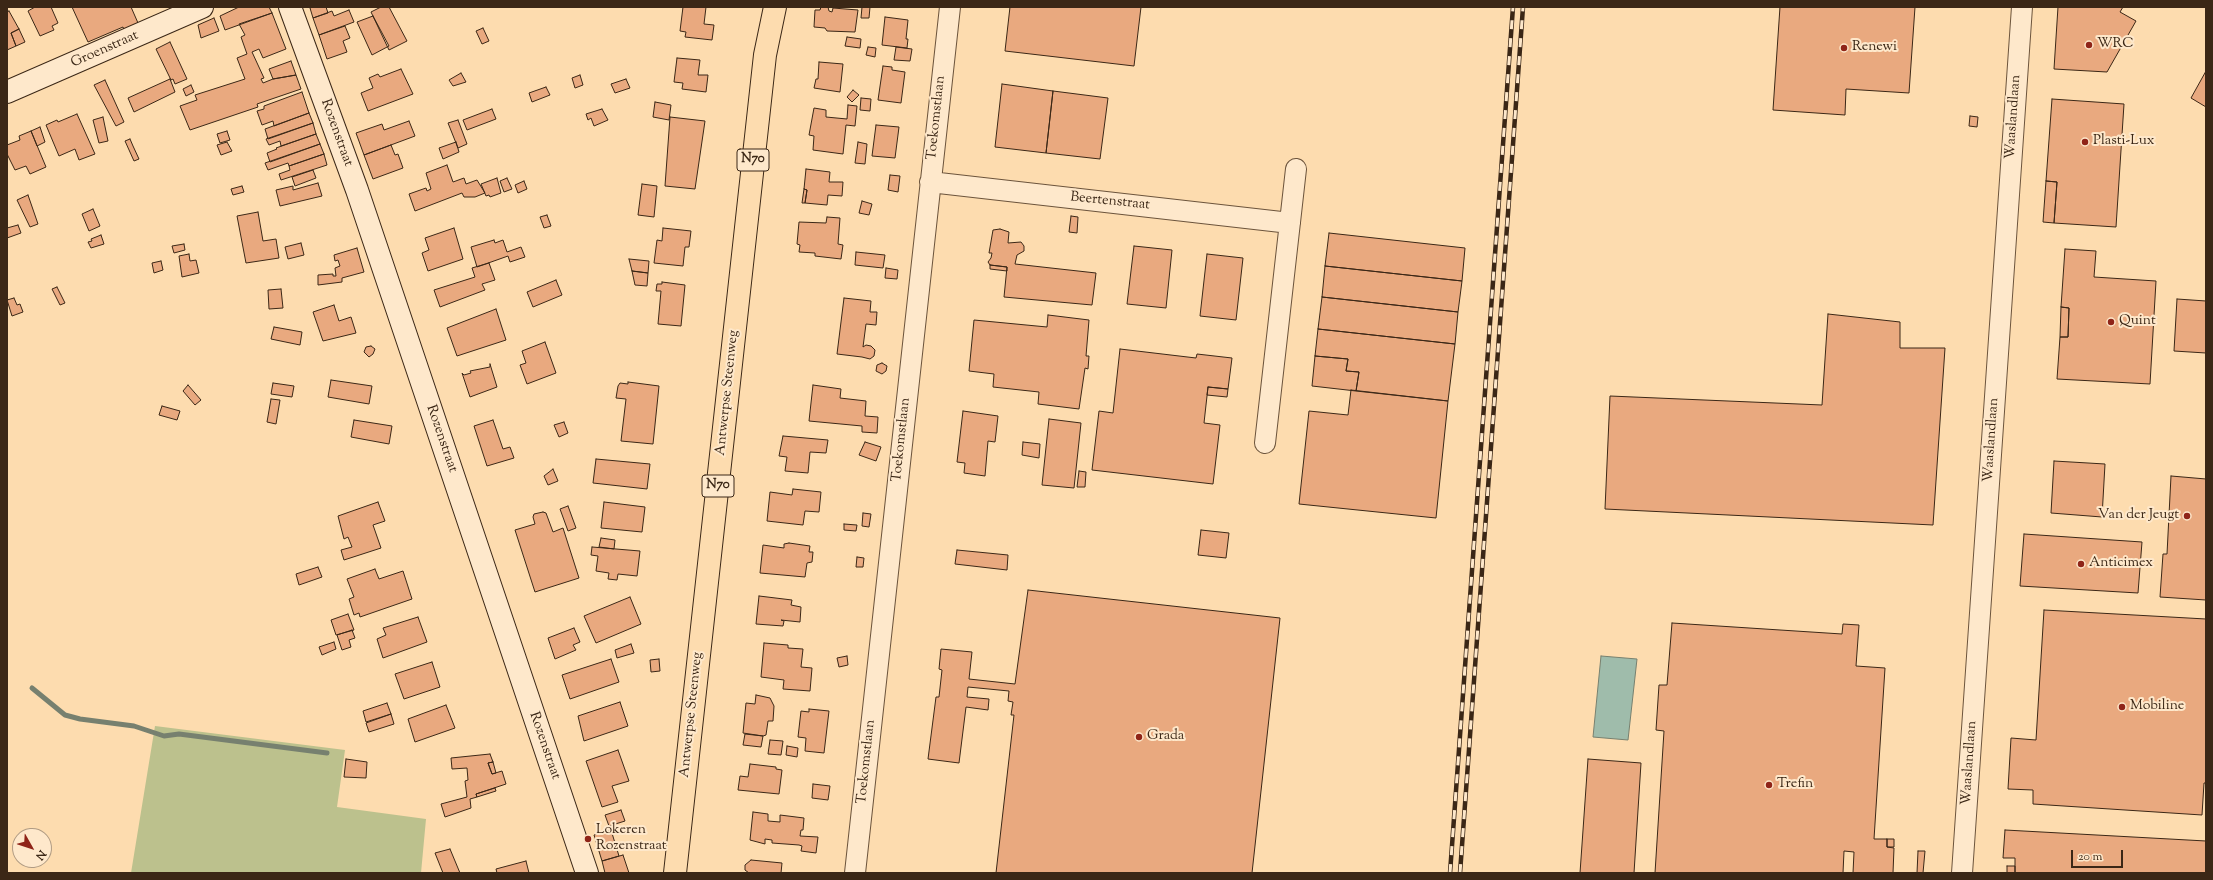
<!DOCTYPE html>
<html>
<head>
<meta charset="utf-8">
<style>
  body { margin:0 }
  #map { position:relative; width:2213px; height:880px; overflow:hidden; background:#fddcaf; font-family:"Sorts Mill Goudy",serif }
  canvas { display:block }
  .frame { position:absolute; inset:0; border:8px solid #3b2716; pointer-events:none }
  .north { position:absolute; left:12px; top:828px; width:40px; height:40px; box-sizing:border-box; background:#fee8cb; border:1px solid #b09b83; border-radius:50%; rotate:129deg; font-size:11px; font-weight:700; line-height:16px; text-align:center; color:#3b2716 }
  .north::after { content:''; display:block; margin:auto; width:14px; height:18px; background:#8f2418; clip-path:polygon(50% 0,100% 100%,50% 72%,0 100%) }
  .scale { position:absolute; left:2071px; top:850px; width:52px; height:18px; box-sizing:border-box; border:2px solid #3b2716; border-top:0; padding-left:5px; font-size:12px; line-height:14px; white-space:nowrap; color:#3b2716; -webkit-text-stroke:3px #fee8cb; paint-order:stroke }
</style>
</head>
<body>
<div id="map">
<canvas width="2213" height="880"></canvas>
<div class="frame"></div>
<div class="north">N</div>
<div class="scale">20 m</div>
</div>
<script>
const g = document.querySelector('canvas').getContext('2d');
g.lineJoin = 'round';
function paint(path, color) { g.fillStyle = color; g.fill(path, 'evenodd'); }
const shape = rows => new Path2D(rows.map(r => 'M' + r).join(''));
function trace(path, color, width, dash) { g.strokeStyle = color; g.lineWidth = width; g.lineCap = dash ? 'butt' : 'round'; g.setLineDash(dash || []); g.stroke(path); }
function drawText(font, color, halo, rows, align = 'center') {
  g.font = font + ' "Sorts Mill Goudy",serif'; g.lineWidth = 4; g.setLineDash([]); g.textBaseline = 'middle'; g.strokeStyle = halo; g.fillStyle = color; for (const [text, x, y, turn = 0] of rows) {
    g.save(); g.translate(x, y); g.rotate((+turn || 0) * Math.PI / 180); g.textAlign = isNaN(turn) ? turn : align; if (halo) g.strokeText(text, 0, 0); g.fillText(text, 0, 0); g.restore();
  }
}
paint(shape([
  [155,726,345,750,337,807,426,819,421,873,131,873]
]), '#bcc18d');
const water = shape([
  [1601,656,1637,659,1628,740,1593,737,1601,656]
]);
paint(water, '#9fbcab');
trace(water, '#77806f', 1);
trace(shape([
  [32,688,65,715,80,719,134,726,164,736,179,734,327,753]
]), '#77806f', 5);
const building = shape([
  [35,7,51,7,58,23,52,26,54,30,40,36,28,11,35,7],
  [72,7,131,7,138,23,124,30,123,27,88,42,72,7],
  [239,7,269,7,272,13,225,30,220,16,239,7],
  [313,7,326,7,328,13,313,18,310,8,313,7],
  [381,7,389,7,407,41,389,50,371,12,381,7],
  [683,7,706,7,704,24,714,25,712,40,685,37,686,32,680,31,683,7],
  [828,7,829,11,832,12,833,8,858,10,855,32,827,31,825,28,814,27,815,10,820,10,821,7,828,7],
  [862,7,870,7,869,18,861,18,862,7],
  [1010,7,1141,7,1134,66,1005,51,1010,7],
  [1780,7,1915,7,1909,93,1846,89,1845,115,1773,110,1780,7],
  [2058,7,2123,7,2120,12,2136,21,2107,72,2054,69,2058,7],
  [349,10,354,22,319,35,313,18,332,11,334,16,349,10],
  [9,11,19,29,11,33,16,46,7,50,7,12,9,11],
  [272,13,286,49,263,58,259,49,252,52,264,78,261,79,263,83,273,79,296,75,301,89,257,104,258,107,190,130,180,106,197,100,195,95,245,79,237,58,247,54,241,37,245,35,239,24,272,13],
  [373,16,389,46,372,55,357,22,373,16],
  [885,17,908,20,906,39,908,39,907,48,882,45,885,17],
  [214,18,219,31,201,38,198,25,214,18],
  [345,26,350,38,343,41,347,52,327,59,319,35,345,26],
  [483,28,489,41,482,44,476,31,483,28],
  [19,29,25,42,16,46,11,33,19,29],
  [847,37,861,39,860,48,845,46,847,37],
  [170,42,187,79,175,84,173,79,171,80,156,49,170,42],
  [868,47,876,48,875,57,866,55,868,47],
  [896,47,912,49,910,61,894,60,896,47],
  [677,58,700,60,698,75,708,75,706,92,682,89,683,83,674,82,677,58],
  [291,61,296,75,273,79,269,69,291,61],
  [819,62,843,64,840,92,814,88,816,79,818,79,819,62],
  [883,66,892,67,892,70,905,72,901,103,878,100,883,66],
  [401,69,413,94,368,111,361,93,373,88,369,78,378,74,380,77,401,69],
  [2206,71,2206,107,2191,98,2206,71],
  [461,73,466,82,453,86,449,80,461,73],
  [580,75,583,85,575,88,572,78,580,75],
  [170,79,175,92,134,112,128,98,170,79],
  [626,79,630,88,615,93,611,84,626,79],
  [105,80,124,122,116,126,94,85,105,80],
  [1002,84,1053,91,1046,153,995,147,1002,84],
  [191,85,194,92,186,96,183,89,191,85],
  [546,87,550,95,532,102,529,93,546,87],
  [853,90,859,95,852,102,847,97,853,90],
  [1053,91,1108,98,1100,159,1046,153,1053,91],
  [302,92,309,113,274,126,273,121,262,125,257,111,264,109,264,106,302,92],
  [861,98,871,99,870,111,860,110,861,98],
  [2052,99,2124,104,2116,227,2054,223,2057,182,2046,181,2052,99],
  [655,102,671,105,669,120,653,117,655,102],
  [848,105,857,106,855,126,846,125,843,154,813,150,814,136,809,135,814,108,826,110,826,117,847,119,848,105],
  [492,109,496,119,467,130,463,120,492,109],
  [602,109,608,120,594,126,591,118,588,120,586,114,602,109],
  [309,113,313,123,268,139,265,129,309,113],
  [77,114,95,154,79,160,75,149,59,156,46,125,57,120,58,122,77,114],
  [1970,116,1978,117,1977,127,1969,126,1970,116],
  [103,117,108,141,99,143,93,120,103,117],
  [670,117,705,121,695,189,665,186,670,117],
  [458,120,467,144,458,148,448,123,458,120],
  [409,121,415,136,364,155,356,133,382,124,384,130,409,121],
  [313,123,316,134,281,146,280,141,269,145,266,139,313,123],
  [876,125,899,127,895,158,872,156,876,125],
  [40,127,45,142,37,146,31,131,40,127],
  [31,131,46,167,30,174,26,166,15,170,7,154,7,145,20,140,19,136,31,131],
  [227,131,230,140,220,143,217,134,227,131],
  [316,134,320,144,270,162,267,153,277,149,276,148,316,134],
  [130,139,133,146,139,159,134,161,125,141,130,139],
  [227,142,232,151,221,155,217,145,227,142],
  [456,142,459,152,443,159,439,148,456,142],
  [858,142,867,144,865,164,855,163,858,142],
  [320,144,324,154,289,166,288,163,268,170,265,163,320,144],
  [391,145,395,155,398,154,403,168,373,179,364,155,391,145],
  [324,154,327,165,281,180,279,174,290,170,289,166,324,154],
  [447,165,453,182,464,178,466,184,477,180,485,193,475,197,464,197,462,193,415,211,409,194,426,188,427,191,431,189,426,173,447,165],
  [806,169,830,172,829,182,843,182,842,196,828,195,827,205,805,203,807,190,804,189,806,169],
  [313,170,316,178,295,186,292,177,313,170],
  [890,175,900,176,898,192,888,190,890,175],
  [497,178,501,193,490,197,489,195,486,196,481,184,497,178],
  [507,178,512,189,504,192,500,181,507,178],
  [524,181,527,189,518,193,515,185,524,181],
  [2046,181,2057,182,2054,223,2043,222,2046,181],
  [318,183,322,196,280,206,276,190,293,186,293,190,318,183],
  [642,184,657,186,654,217,638,215,642,184],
  [242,186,244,192,233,195,231,189,242,186],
  [804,189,807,190,805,203,802,203,804,189],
  [28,195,38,224,30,227,17,200,28,195],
  [862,201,872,204,869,215,859,213,862,201],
  [93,209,100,226,89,231,82,214,93,209],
  [258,212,263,241,276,239,279,258,246,263,237,216,258,212],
  [547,215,551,226,544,228,540,217,547,215],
  [1071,216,1078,217,1077,233,1069,232,1071,216],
  [827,217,840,218,838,244,843,245,841,259,815,256,815,253,799,252,800,245,797,244,799,222,826,223,827,217],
  [18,225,21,233,7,238,7,228,18,225],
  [454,228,463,259,428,271,422,253,429,250,425,238,454,228],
  [663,228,691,231,689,247,685,247,683,266,654,263,657,240,662,241,663,228],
  [1000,229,1009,232,1008,243,1021,242,1024,246,1024,251,1017,255,1015,264,1096,273,1092,305,1004,297,1007,267,990,265,988,262,991,258,992,253,989,253,993,230,1000,229],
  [1329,233,1465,248,1462,281,1325,266,1329,233],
  [101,235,104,244,91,248,88,242,92,241,91,239,101,235],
  [494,240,495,243,503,240,507,252,521,247,525,257,510,262,508,256,477,267,471,247,494,240],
  [301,243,304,255,288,259,285,247,301,243],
  [184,244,185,250,174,253,172,246,184,244],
  [1134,246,1172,250,1166,308,1127,304,1134,246],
  [357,248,364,272,342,278,342,282,318,285,318,275,333,274,333,276,336,276,335,268,340,266,338,260,335,261,334,255,357,248],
  [2065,249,2096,251,2094,277,2156,281,2150,384,2057,379,2060,337,2068,337,2069,308,2061,307,2065,249],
  [856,252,885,255,883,268,855,265,856,252],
  [189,254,190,261,196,260,199,273,182,277,179,256,189,254],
  [1207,254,1243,258,1236,320,1200,316,1207,254],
  [629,259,649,261,648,273,632,271,629,259],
  [161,261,163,270,154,273,152,263,161,261],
  [489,263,495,280,482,284,485,290,440,307,434,290,475,277,472,268,489,263],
  [990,265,1007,267,1007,271,990,269,990,265],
  [1325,266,1462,281,1458,312,1322,297,1325,266],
  [886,268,898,270,897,279,885,278,886,268],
  [632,271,648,273,647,286,635,285,632,271],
  [556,280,562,295,533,307,527,292,556,280],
  [662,282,685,285,681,326,658,324,661,291,656,291,657,284,662,284,662,282],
  [57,287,65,303,60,305,52,289,57,287],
  [281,289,283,308,269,309,268,290,281,289],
  [1322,297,1458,312,1455,344,1318,329,1322,297],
  [14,298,17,305,20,304,23,312,12,316,7,300,14,298],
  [844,298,871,301,870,312,877,312,876,325,866,324,863,347,866,345,871,346,875,350,874,356,870,359,862,357,837,354,844,298],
  [2177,299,2206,301,2206,353,2174,351,2177,299],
  [334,305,339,321,351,317,356,333,323,341,313,312,334,305],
  [2061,307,2069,308,2068,337,2060,337,2061,307],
  [496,309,506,340,457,356,447,328,496,309],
  [1828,314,1900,322,1900,348,1945,348,1933,525,1605,509,1610,396,1822,405,1828,314],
  [1048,315,1089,320,1086,356,1089,356,1088,369,1085,368,1079,409,1038,404,1039,392,993,387,994,374,969,371,974,320,1047,327,1048,315],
  [274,327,302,332,300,345,271,339,274,327],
  [1318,329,1455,344,1448,401,1356,391,1359,372,1346,371,1348,359,1315,356,1318,329],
  [545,342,556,373,527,384,520,365,526,363,522,351,545,342],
  [371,346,375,349,373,354,369,357,364,352,366,347,371,346],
  [1120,349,1196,358,1197,354,1232,358,1228,389,1208,387,1204,423,1220,425,1213,484,1092,470,1099,411,1113,413,1120,349],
  [1315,356,1348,359,1346,371,1359,372,1356,391,1312,386,1315,356],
  [882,363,887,366,886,371,882,374,876,371,877,365,882,363],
  [490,364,497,387,470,397,462,373,464,375,471,373,470,371,490,367,490,364],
  [331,380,372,386,369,404,328,397,331,380],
  [628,382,659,386,653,444,621,441,626,399,616,398,618,386,620,383,628,384,628,382],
  [273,383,294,386,292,397,271,394,273,383],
  [188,385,201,400,195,405,183,391,188,385],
  [813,385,841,389,840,398,866,401,865,416,878,417,877,433,862,432,862,426,809,421,813,385],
  [1208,387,1228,389,1227,397,1207,395,1208,387],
  [1351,390,1448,401,1436,518,1299,504,1309,411,1348,415,1351,390],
  [271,399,280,400,276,424,267,422,271,399],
  [162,406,180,411,177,420,159,415,162,406],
  [963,411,998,416,995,442,988,441,985,476,964,473,965,463,957,462,963,411],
  [1049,419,1081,423,1074,488,1042,485,1049,419],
  [354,420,392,426,389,444,351,437,354,420],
  [493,420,503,449,510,447,514,458,487,466,474,426,493,420],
  [564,422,568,433,559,437,554,425,564,422],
  [783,436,828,440,826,453,810,452,808,473,785,471,787,457,779,456,783,436],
  [865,442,881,447,876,461,859,455,865,442],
  [1023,442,1040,444,1039,458,1022,455,1023,442],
  [596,459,650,464,647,489,593,483,596,459],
  [2054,461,2105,464,2102,517,2051,513,2054,461],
  [553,469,558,481,548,485,544,476,553,469],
  [1079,471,1086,472,1085,487,1077,487,1079,471],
  [2171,476,2206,479,2206,600,2160,597,2163,554,2167,554,2171,476],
  [793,489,821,492,819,512,805,511,803,525,767,521,770,492,792,495,793,489],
  [378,502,385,521,373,525,381,548,344,560,341,550,352,547,348,537,344,539,338,516,378,502],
  [604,502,645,507,642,532,601,528,604,502],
  [568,506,576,528,568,531,560,509,568,506],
  [543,512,546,513,553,532,563,528,579,578,535,592,515,530,535,524,533,517,534,514,543,512],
  [863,513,871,514,869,527,862,526,863,513],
  [844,524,857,525,856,531,844,530,844,524],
  [1201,530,1229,533,1226,558,1198,555,1201,530],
  [2024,534,2142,542,2138,593,2020,586,2024,534],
  [601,538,615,540,614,549,599,547,601,538],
  [789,543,810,546,809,552,813,552,812,562,807,563,805,577,760,573,763,545,784,548,784,544,789,543],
  [592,547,640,551,637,576,618,574,617,580,608,579,609,573,596,571,598,556,591,555,592,547],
  [957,550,1008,555,1007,570,955,564,957,550],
  [857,557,864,558,863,567,856,567,857,557],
  [318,567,322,577,299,585,296,574,318,567],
  [375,569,379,579,403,571,412,599,360,617,359,613,354,615,349,599,354,597,347,579,375,569],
  [1028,590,1280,618,1252,873,996,873,1014,715,1011,715,1013,702,1008,701,1009,691,968,687,967,697,989,699,988,710,966,707,959,763,928,759,936,697,939,697,942,670,939,669,941,649,972,652,969,679,1015,684,1028,590],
  [759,596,792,600,791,605,801,607,800,622,781,620,784,621,783,626,756,624,759,596],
  [630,597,641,624,596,643,584,616,630,597],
  [2044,610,2206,619,2206,783,2204,783,2202,815,2033,804,2033,790,2008,789,2011,738,2036,740,2044,610],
  [348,614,354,630,336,635,331,620,348,614],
  [418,617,427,642,383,658,377,639,386,635,383,628,418,617],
  [1672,623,1842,634,1843,624,1859,625,1856,666,1885,668,1874,839,1887,839,1887,847,1894,848,1893,873,1853,873,1854,852,1844,851,1843,873,1655,873,1664,731,1656,730,1659,685,1667,685,1672,623],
  [574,628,580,642,573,645,576,650,555,659,548,638,574,628],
  [352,630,355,638,349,640,351,647,342,650,337,635,352,630],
  [334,642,336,649,322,655,319,647,334,642],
  [764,643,788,645,788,648,803,649,801,667,812,668,810,691,783,689,784,680,761,677,764,643],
  [631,644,634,653,617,658,615,650,631,644],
  [847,656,848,665,839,667,837,658,847,656],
  [611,659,619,682,570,699,562,675,611,659],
  [659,659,660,671,651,672,650,660,659,659],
  [432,662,440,687,404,699,395,674,432,662],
  [756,695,770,698,774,706,773,721,768,721,766,735,763,736,743,733,746,703,755,704,756,695],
  [620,702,628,726,584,741,578,716,620,702],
  [387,703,391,714,366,722,363,711,387,703],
  [446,705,455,728,415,742,408,719,446,705],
  [809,709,829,711,824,753,805,751,806,738,798,737,801,711,809,712,809,709],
  [391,714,394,724,369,732,366,723,391,714],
  [745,734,763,736,761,747,743,745,745,734],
  [770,740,783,741,781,755,768,754,770,740],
  [787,746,798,748,797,757,786,755,787,746],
  [618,750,629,781,612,786,618,802,602,807,586,761,618,750],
  [490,754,493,762,488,763,492,774,502,771,506,784,476,794,477,797,470,799,471,808,445,817,441,804,467,797,465,781,468,780,467,768,452,769,451,758,490,754],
  [346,759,367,762,366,778,344,777,346,759],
  [1588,759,1641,763,1634,873,1580,873,1588,759],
  [493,762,496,773,492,774,488,763,493,762],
  [750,764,776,767,776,769,782,770,779,794,738,790,740,776,748,777,750,764],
  [813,784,830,786,828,800,812,798,813,784],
  [495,788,496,791,477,797,476,794,495,788],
  [621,810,625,821,609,826,605,815,621,810],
  [753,812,768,814,768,821,780,822,780,815,804,818,803,830,801,830,800,836,818,837,816,853,801,851,802,846,799,845,772,843,772,840,765,839,765,844,750,840,753,812],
  [611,830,619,856,602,861,594,835,611,830],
  [2005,830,2206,841,2206,873,2015,873,2015,858,2003,858,2005,830],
  [1887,839,1894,839,1894,847,1887,847,1887,839],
  [450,849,460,873,443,873,435,853,450,849],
  [1918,851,1925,851,1923,873,1917,873,1918,851],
  [623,855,629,873,605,873,602,861,623,855],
  [751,860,782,863,781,873,749,873,745,870,745,865,751,860],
  [526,861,529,873,497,873,496,869,526,861],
  [2007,866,2015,866,2015,873,2007,873,2007,866]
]);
paint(building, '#e9a97f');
trace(building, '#3b2716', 1);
const street = shape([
  [930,182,1290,223],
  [1265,443,1296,169],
  [855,873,950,7],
  [1962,873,2022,7]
]);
const secondary = shape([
  [290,7,357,190,587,873],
  [7,92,202,7]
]);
const primary = shape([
  [675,873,765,55,775,7]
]);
trace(street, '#6c543c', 22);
trace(secondary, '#3b2716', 24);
trace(primary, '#3b2716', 24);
trace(street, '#fee8cb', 20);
trace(secondary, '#fee8cb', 22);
trace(primary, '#fddcaf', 22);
const rail = shape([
  [1450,873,1513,7],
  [1460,873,1523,7]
]);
trace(rail, '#3b2716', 4.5);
trace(rail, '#fee8cb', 3, [9]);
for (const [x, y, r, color] of [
  [2089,45,4,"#8f2418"],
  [1844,48,4,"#8f2418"],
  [2085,142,4,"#8f2418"],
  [2111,322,4,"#8f2418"],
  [2187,516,4,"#8f2418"],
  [2081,564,4,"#8f2418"],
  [2122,707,4,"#8f2418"],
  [1139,737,4,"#8f2418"],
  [1769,785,4,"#8f2418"],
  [588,839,4,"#8f2418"]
]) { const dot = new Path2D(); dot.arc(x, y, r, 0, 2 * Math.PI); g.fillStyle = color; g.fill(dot); trace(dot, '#fee8cb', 1.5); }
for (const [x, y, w] of [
  [753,160,32],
  [718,486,32]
]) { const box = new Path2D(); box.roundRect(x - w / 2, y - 11, w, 22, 3); g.fillStyle = '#fee8cb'; g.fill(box); trace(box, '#3b2716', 1); }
drawText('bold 13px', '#3b2716', null, [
  ["N70",753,160],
  ["N70",718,486]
]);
drawText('14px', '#3b2716', '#fee8cb', [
  ["WRC",2097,45],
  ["Renewi",1852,48],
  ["Plasti-Lux",2093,142],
  ["Quint",2119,322],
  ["Van der Jeugt",2179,516,"right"],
  ["Anticimex",2089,564],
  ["Mobiline",2130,707],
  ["Grada",1147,737],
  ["Trefin",1777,785],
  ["Lokeren",596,831],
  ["Rozenstraat",596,847]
], 'left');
drawText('14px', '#3b2716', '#fee8cb', [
  ["Groenstraat",105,50,-24],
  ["Waaslandlaan",2014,117,-86],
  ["Toekomstlaan",937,118,-84],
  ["Rozenstraat",336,133,70],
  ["Beertenstraat",1110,202,6],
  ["Antwerpse Steenweg",728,393,-84],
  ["Rozenstraat",441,439,71],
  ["Toekomstlaan",902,440,-84],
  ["Waaslandlaan",1992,440,-86],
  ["Antwerpse Steenweg",692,715,-84],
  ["Rozenstraat",544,746,71],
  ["Toekomstlaan",867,762,-84],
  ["Waaslandlaan",1970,763,-86]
]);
</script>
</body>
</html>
